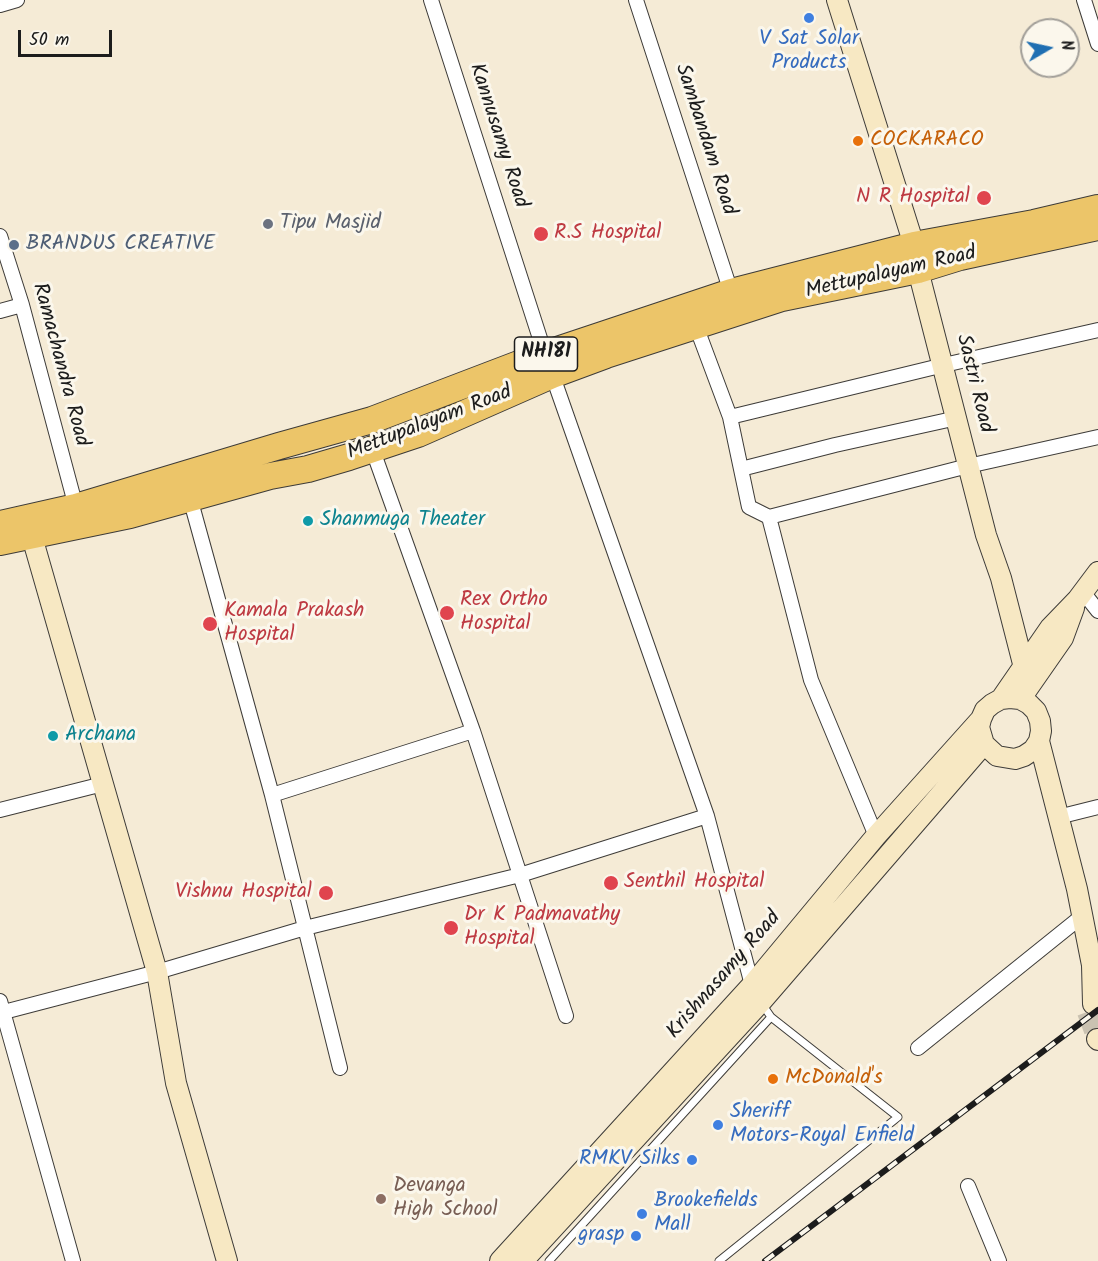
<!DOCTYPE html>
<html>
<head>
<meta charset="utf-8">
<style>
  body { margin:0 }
  #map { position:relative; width:1098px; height:1261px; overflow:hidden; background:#f5ebd6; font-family:Kalam,sans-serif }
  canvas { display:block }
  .north { position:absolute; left:1020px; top:18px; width:60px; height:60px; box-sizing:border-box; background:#fbf7ec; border:2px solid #a29f99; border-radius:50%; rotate:81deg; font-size:16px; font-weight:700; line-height:24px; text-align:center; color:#1c1c1c }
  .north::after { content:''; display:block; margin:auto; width:21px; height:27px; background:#1f6fb2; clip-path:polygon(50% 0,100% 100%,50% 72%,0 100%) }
  .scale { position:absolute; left:18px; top:30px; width:94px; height:27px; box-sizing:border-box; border:3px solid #1c1c1c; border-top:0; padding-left:8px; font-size:18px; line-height:21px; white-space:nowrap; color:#1c1c1c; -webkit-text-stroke:4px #fbf7ec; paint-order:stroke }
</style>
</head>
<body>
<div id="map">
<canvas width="1098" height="1261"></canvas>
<div class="north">N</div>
<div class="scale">50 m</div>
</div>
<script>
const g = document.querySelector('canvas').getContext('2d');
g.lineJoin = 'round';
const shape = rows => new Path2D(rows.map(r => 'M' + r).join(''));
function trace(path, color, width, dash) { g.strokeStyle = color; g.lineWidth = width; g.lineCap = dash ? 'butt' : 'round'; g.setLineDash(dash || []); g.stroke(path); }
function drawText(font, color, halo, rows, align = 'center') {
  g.font = font + ' Kalam,sans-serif'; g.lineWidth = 6; g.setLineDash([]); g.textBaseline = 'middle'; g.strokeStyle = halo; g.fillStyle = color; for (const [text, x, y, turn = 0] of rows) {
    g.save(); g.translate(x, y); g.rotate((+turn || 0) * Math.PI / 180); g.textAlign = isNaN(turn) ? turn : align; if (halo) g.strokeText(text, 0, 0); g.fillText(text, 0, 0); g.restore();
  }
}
trace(shape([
  [1087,1012,1097,1039]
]), '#cac2b1', 20, [20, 10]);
const lane = shape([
  [549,1261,771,1017],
  [719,1261,898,1117,771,1017,762,1004]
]);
const street = shape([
  [431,0,545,354,707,816,752,985],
  [636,0,731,292],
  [1084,0,1098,44],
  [0,5,17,0],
  [0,236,22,305,76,507],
  [0,311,22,305],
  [696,326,730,417,749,507,769,517,811,680,876,836],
  [730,417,944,365,1098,330],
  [372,448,473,731,566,1016],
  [741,469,835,445,957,418],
  [190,498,272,795,340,1068],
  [769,517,968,466,1098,437],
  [1083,592,1098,611],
  [272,795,473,731],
  [0,810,103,784],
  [1058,817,1098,807],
  [0,1001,73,1261],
  [0,1013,157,972,305,928,520,875,707,816],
  [918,1048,1076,921],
  [968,1186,999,1261]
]);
const secondary = shape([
  [837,0,914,245,918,270,986,535,1001,578,1029,687],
  [28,523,157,972,176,1083,227,1261],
  [1024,694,1063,638,1074,608],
  [1001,699,1050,628,1077,600,1098,572],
  [1039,741,1033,750,1024,756,1015,759,997,756,984,744,979,727,981,719,985,710,992,704,1001,699,1010,698,1020,699,1029,704,1036,711,1040,721,1041,731,1039,741,1077,889,1092,965,1093,1004],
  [1097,1039,1098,1040],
  [500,1261,752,985,876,836,981,719],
  [523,1261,761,1002,984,744]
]);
const highway = shape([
  [0,524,76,507,279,446,372,420,545,354,731,292,914,245,1034,223,1098,208],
  [0,542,130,515,270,476,308,469,349,457,418,434,552,375,606,355,782,298,918,270,960,257,1098,227]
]);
trace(lane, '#3d3b38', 9);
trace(street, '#3d3b38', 16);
trace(secondary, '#3d3b38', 22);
trace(highway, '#3d3b38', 28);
trace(lane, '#fff', 7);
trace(street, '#fff', 14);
trace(secondary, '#f7e8c3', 20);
trace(highway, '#ecc569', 26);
const rail = shape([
  [765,1261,1098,1010]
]);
trace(rail, '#1c1c1c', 6);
trace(rail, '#fbf7ec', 4, [11]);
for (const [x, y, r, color] of [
  [809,18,6,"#3f7fe0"],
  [858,141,6,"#e8710a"],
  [984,198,8,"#e0444e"],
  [268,224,6,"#6b7280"],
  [541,234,8,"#e0444e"],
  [14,245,6,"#5c6f8a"],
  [308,521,6,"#0f9aa8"],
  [447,613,8,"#e0444e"],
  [210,624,8,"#e0444e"],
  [53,736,6,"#0f9aa8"],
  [611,883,8,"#e0444e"],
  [326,893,8,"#e0444e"],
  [451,928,8,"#e0444e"],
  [773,1079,6,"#e8710a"],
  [718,1125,6,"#3f7fe0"],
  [692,1160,6,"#3f7fe0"],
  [381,1199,6,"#8d6e63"],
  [642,1214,6,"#3f7fe0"],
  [636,1236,6,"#3f7fe0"]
]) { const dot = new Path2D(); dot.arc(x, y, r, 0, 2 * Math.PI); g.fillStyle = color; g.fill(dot); trace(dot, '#fbf7ec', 2); }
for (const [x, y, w] of [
  [546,354,63]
]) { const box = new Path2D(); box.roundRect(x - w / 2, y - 17, w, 34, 4.5); g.fillStyle = '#fbf7ec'; g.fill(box); trace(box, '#1c1c1c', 1.5); }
drawText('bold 20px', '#1c1c1c', null, [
  ["NH181",546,354]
]);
drawText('21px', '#366cbe', '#fbf7ec', [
  ["V Sat Solar",809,40,"center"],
  ["Products",809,64,"center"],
  ["Sheriff",730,1113],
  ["Motors-Royal Enfield",730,1137],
  ["RMKV Silks",680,1160,"right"],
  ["Brookefields",654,1202],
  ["Mall",654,1226],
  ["grasp",624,1236,"right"]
], 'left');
drawText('21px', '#1c1c1c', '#fbf7ec', [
  ["Kannusamy Road",497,136,72],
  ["Sambandam Road",704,140,72],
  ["Mettupalayam Road",891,274,-13],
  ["Ramachandra Road",59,365,75],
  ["Sastri Road",973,384,76],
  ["Mettupalayam Road",430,424,-21],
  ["Krishnasamy Road",725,976,-49]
]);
drawText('21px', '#c56008', '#fbf7ec', [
  ["COCKARACO",870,141],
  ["McDonald's",785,1079]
], 'left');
drawText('21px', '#be3a42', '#fbf7ec', [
  ["N R Hospital",970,198,"right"],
  ["R.S Hospital",554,234],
  ["Rex Ortho",460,601],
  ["Hospital",460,625],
  ["Kamala Prakash",224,612],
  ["Hospital",224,636],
  ["Senthil Hospital",624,883],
  ["Vishnu Hospital",312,893,"right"],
  ["Dr K Padmavathy",464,916],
  ["Hospital",464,940]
], 'left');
drawText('21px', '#5b616d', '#fbf7ec', [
  ["Tipu Masjid",280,224]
], 'left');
drawText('21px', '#4e5e75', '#fbf7ec', [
  ["BRANDUS CREATIVE",26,245]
], 'left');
drawText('21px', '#0d838f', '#fbf7ec', [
  ["Shanmuga Theater",320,521],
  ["Archana",65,736]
], 'left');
drawText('21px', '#785e54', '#fbf7ec', [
  ["Devanga",393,1187],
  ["High School",393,1211]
], 'left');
</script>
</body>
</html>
